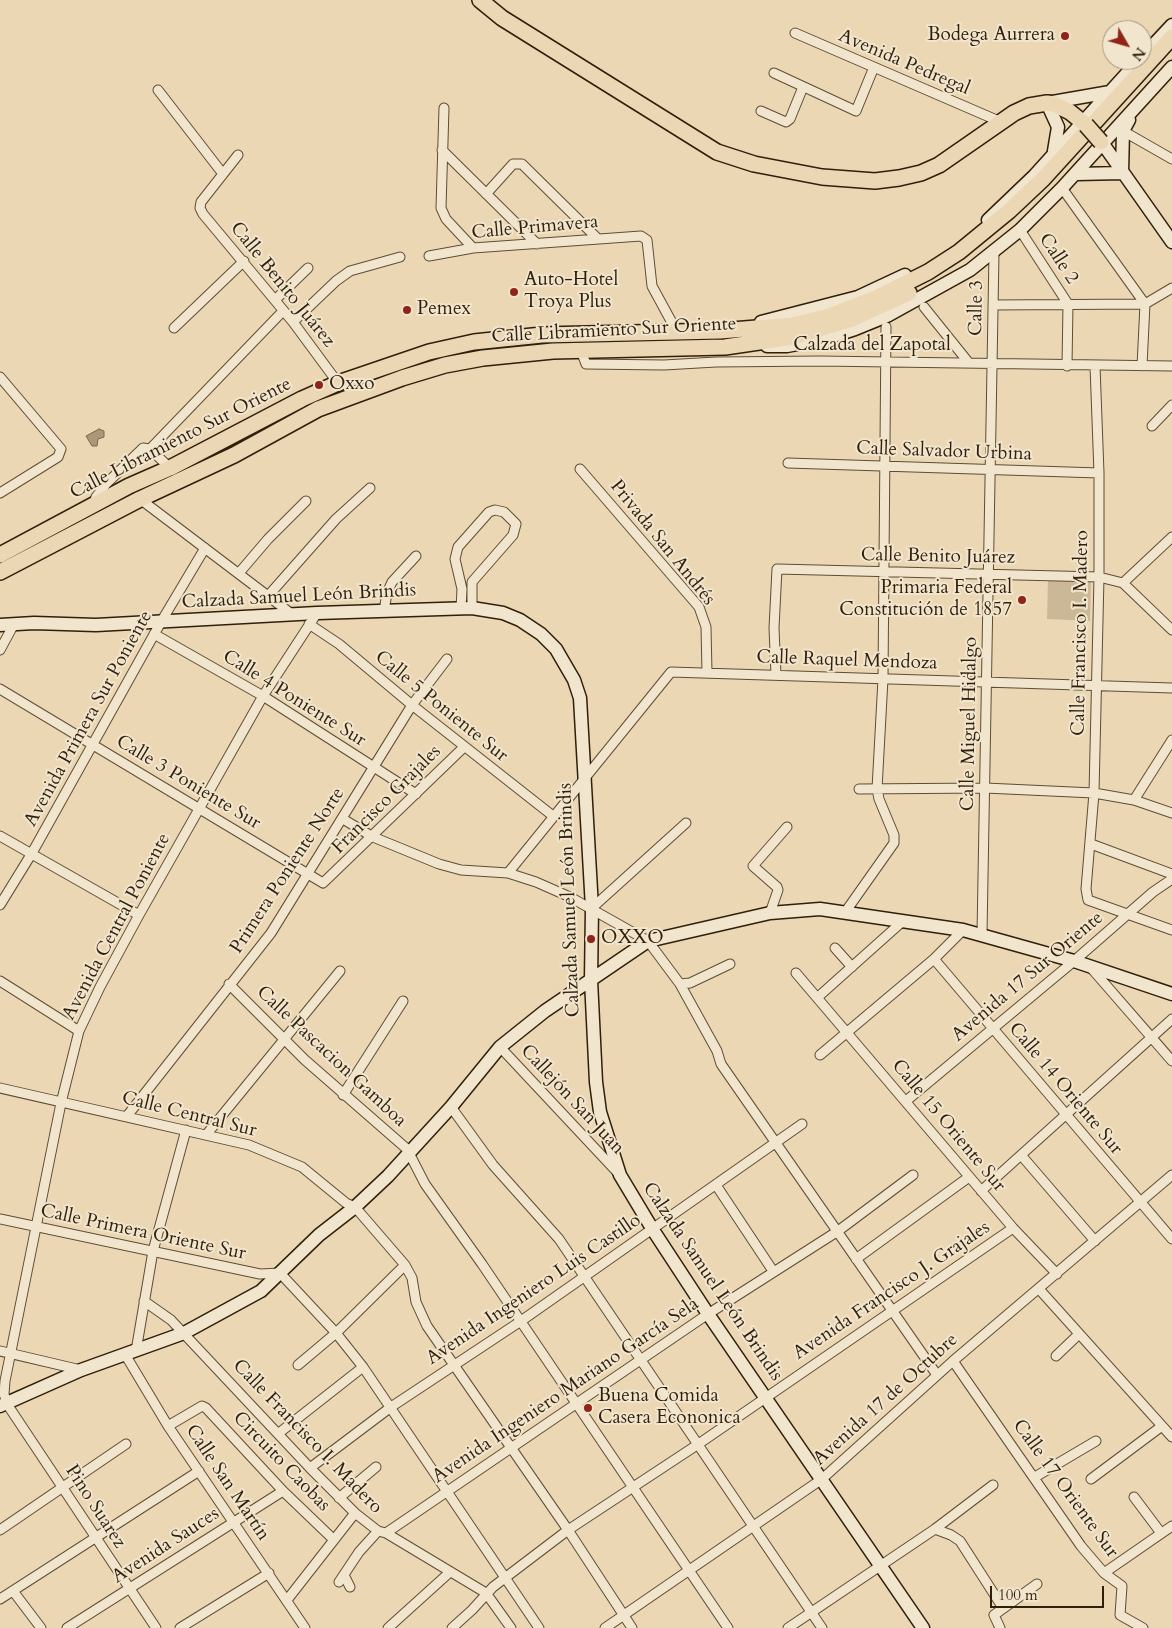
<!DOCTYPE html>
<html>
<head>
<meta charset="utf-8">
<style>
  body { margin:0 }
  #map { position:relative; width:1172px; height:1628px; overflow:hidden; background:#ebd7b3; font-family:Cardo,serif }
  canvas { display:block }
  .north { position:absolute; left:1102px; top:20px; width:50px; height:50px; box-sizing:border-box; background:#f2e5ce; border:1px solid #a49680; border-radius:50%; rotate:128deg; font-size:14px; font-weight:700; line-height:20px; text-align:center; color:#2f1f0b }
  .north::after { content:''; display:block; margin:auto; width:18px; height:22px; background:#8f2418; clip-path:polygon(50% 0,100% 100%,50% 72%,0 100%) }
  .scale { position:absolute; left:990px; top:1586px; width:114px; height:22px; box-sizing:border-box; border:2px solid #2f1f0b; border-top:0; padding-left:6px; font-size:15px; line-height:18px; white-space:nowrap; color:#2f1f0b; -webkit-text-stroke:4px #f2e5ce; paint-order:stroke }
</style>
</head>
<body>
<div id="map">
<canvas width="1172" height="1628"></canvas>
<div class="north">N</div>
<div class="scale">100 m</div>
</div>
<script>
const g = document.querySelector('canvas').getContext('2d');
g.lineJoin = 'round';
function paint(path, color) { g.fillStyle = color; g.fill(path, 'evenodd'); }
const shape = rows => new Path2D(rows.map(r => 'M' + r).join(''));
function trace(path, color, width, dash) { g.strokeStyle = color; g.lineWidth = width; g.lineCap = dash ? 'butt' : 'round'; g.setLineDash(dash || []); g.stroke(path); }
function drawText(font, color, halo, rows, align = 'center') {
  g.font = font + ' Cardo,serif'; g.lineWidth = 4; g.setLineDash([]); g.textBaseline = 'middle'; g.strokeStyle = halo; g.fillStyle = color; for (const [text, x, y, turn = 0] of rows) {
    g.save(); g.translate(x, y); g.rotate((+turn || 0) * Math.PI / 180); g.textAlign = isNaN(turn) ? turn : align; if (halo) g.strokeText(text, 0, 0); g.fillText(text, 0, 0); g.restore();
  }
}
paint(shape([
  [1048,580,1091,582,1090,621,1047,619]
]), '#cbb896');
const water = shape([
  [99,429,104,431,104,437,98,439,97,446,92,446,86,436,99,429]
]);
paint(water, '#ab987a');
trace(water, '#79684e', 1);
const street = shape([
  [795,33,1001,122],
  [774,73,856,111,874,67],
  [158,90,223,174],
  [444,108,441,208,446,219,473,248],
  [761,111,786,122,790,119,803,87],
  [1123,131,1172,159],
  [442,150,537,244],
  [238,155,201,202,200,208,203,214,293,322,338,383],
  [1062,188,1145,304,1142,366],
  [486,194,513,164,522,164,598,239],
  [1020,230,1068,304,1067,366],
  [429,256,473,248,641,236,647,240,652,286,677,332],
  [275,300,308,268],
  [993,305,1145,304,1172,288],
  [924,307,969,363],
  [293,322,336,281,350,271,400,257],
  [174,328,244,261],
  [581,351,586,364,664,365,716,362,820,361,1172,366],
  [1095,366,1099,473,1099,577,1094,793,1086,889,1088,900,1172,930],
  [0,377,61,449,58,457,0,493],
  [1152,426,1172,405],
  [150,449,283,311],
  [788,463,1099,473],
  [580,469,699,607,706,627,707,673],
  [140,499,293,615],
  [94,503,96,497,106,484,143,448,150,449,170,468],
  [239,573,268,539,306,501],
  [1123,583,1172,537],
  [268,596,336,519,370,488],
  [461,608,462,589,455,559,458,547,489,512,495,510,504,512,516,524,513,535,472,582,472,608],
  [384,611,387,593,392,582,416,556],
  [309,624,339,644,412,705,553,816],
  [154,634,263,696,416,794],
  [0,650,14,624],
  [776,675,774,628,777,569,1099,577,1123,583,1172,630],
  [0,689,323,883,464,747],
  [859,789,985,788,1094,793,1134,800,1172,813],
  [1134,800,1172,740],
  [343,819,373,837,439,864,461,870,508,873,536,882,570,897,648,941,680,984,717,1051,721,1064,937,1375],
  [0,836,139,915],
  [1091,844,1172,874],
  [508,873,671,672,1172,688],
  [0,905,32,853,161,622,205,548],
  [592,908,686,823],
  [846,911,894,843,894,835,879,799,877,789,883,679,886,327],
  [770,913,778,890,777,887,753,866,787,827],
  [982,935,994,253],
  [835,948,852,967],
  [934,959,1172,1239],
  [1092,969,1172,1061],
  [796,973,1013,1228,1057,1274],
  [0,981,79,1031],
  [229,984,305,1060,407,1149,425,1184,482,1264,728,1628],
  [680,984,690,983,730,964],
  [818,997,903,921],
  [500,1047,618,1173],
  [820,1055,934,959,963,930],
  [0,1088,249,1145,302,1167,346,1203,355,1207,405,1265,412,1278,416,1302,427,1326,568,1530,632,1628],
  [343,1095,403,1001],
  [906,1101,1074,961,1153,892,1172,879],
  [451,1107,493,1165,559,1239,822,1628],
  [127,1116,271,933,412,705,447,659],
  [206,1135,340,971],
  [1021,1155,1095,1241],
  [716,1185,773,1271],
  [981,1191,1172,1019],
  [0,1219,260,1274,280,1273,336,1333,363,1367,539,1628],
  [856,1259,969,1177],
  [1039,1289,1172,1437],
  [144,1301,171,1320,310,1468,355,1513,378,1531,386,1533,486,1593,511,1628],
  [0,1351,81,1370],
  [136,1351,153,1251,186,1130],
  [126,1356,168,1426,305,1628],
  [1056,1356,1079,1334],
  [953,1361,1081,1546,1104,1573,1122,1586,1120,1615,1143,1628],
  [298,1365,336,1333,405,1265],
  [168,1426,202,1406,206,1408,283,1491,333,1539],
  [279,1433,363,1367],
  [310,1468,391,1407,521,1321,802,1124],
  [1035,1477,1096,1441],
  [1091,1479,1162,1426],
  [1134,1497,1161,1533],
  [339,1498,376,1467],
  [935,1529,951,1535,960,1541,1003,1608],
  [0,1530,126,1444],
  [386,1533,708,1314,838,1231,913,1175],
  [1104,1573,1172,1526],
  [344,1575,350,1587],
  [339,1582,359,1552,378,1531],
  [13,1591,41,1628],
  [0,1599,199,1471],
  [287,1600,355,1513],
  [67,1628,283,1491],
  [156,1628,7,1404,4,1394,5,1381,61,1103,79,1031,100,987,139,915,263,696,317,613],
  [180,1628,269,1573],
  [388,1628,450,1572],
  [452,1628,472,1610,493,1587,568,1530,697,1445,1013,1228],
  [605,1628,822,1479,953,1361,1172,1175],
  [788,1628,935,1529,993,1485],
  [1000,1628,994,1615,1037,1584]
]);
const secondary = shape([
  [1142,57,1172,25],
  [1103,144,1172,242],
  [1054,151,1058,127,1047,103,1110,92],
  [1122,173,1123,131,1129,120],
  [1076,174,1122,173],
  [988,220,1034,176,1139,60],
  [761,322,858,297,905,275],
  [767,346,787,346,824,339,855,329,887,316,970,270,1020,230,1062,188,1172,67],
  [0,625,34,623,96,625,317,613,472,608,503,613,520,620,541,634,556,649,574,680,580,698,592,908,591,980,596,1082,600,1112,620,1175,653,1230,708,1314,923,1628],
  [0,1406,81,1370,184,1333,261,1291,319,1235,355,1207,388,1176,451,1107,500,1047,545,1011,648,941,770,913,820,909,963,930,1074,961,1172,994]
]);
const primary = shape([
  [480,0,502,18,717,152,754,164,822,177,875,181,899,178,921,173,939,165,1014,113,1029,106,1047,103,1054,104,1070,112,1086,125],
  [0,555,129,486,170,468,302,399,338,383,429,352,474,342,542,335,720,331,793,325,829,316,876,298,928,272,959,252,1009,211,1043,179,1172,37],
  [0,572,140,499,234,455,318,409,402,378,445,365,483,358,553,351,725,347,793,337,852,319,909,293]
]);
trace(street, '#5e4d35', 11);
trace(secondary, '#2f1f0b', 15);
trace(primary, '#2f1f0b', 18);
trace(street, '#f2e5ce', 9);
trace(secondary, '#f2e5ce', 12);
trace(primary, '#ebd7b3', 15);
const primaryBridge = shape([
  [1086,125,1101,142]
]);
trace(primaryBridge, '#2f1f0b', 18, []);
trace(primaryBridge, '#ebd7b3', 15);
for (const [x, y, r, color] of [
  [1065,36,5,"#8f2418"],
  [514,292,5,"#8f2418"],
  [407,310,5,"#8f2418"],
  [319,385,5,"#8f2418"],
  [1022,600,5,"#8f2418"],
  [591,939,5,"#8f2418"],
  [588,1408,5,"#8f2418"]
]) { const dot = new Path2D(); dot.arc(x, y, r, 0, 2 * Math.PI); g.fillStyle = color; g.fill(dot); trace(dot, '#f2e5ce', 2); }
drawText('19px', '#2f1f0b', '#f2e5ce', [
  ["Bodega Aurrera",1055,36,"right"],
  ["Auto-Hotel",524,281],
  ["Troya Plus",524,303],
  ["Pemex",417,310],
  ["Oxxo",329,385],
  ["Primaria Federal",1012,589,"right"],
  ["Constitución de 1857",1012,611,"right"],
  ["OXXO",601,939],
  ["Buena Comida",598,1397],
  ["Casera Econonica",598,1419]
], 'left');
drawText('19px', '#2f1f0b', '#f2e5ce', [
  ["Avenida Pedregal",904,63,23],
  ["Calle Primavera",535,228,-5],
  ["Calle 2",1058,259,57],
  ["Calle Benito Juárez",282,285,51],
  ["Calle 3",977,308,-89],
  ["Calle Libramiento Sur Oriente",614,331,-3],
  ["Calzada del Zapotal",872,346],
  ["Calle Libramiento Sur Oriente",181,439,-27],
  ["Calle Salvador Urbina",944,452,2],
  ["Privada San Andrés",662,543,51],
  ["Calle Benito Juárez",938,557,1],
  ["Calzada Samuel León Brindis",299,597,-3],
  ["Calle Francisco I. Madero",1081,633,-89],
  ["Calle Raquel Mendoza",847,661,2],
  ["Calle 4 Poniente Sur",294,699,32],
  ["Calle 5 Poniente Sur",441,707,39],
  ["Avenida Primera Sur Poniente",89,719,-61],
  ["Calle Miguel Hidalgo",970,724,-89],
  ["Calle 3 Poniente Sur",188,783,31],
  ["Francisco Grajales",387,800,-45],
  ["Primera Poniente Norte",288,871,-57],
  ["Calzada Samuel León Brindis",570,900,-92],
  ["Avenida Central Poniente",117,927,-62],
  ["Avenida 17 Sur Oriente",1028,977,-40],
  ["Calle Pascacion Gamboa",331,1057,43],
  ["Calle 14 Oriente Sur",1065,1089,50],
  ["Callejón San Juan",572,1100,47],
  ["Calle Central Sur",189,1115,14],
  ["Calle 15 Oriente Sur",948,1126,50],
  ["Calle Primera Oriente Sur",143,1233,12],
  ["Calzada Samuel León Brindis",712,1282,56],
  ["Avenida Ingeniero Luis Castillo",534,1290,-34],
  ["Avenida Francisco J. Grajales",892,1291,-34],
  ["Avenida Ingeniero Mariano García Sela",566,1391,-34],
  ["Avenida 17 de Octubre",886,1400,-42],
  ["Calle Francisco I. Madero",307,1437,46],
  ["Circuito Caobas",281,1462,46],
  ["Calle San Martín",227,1483,56],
  ["Calle 17 Oriente Sur",1065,1489,54],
  ["Pino Suarez",95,1507,57],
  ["Avenida Sauces",166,1546,-33]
]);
</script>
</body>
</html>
